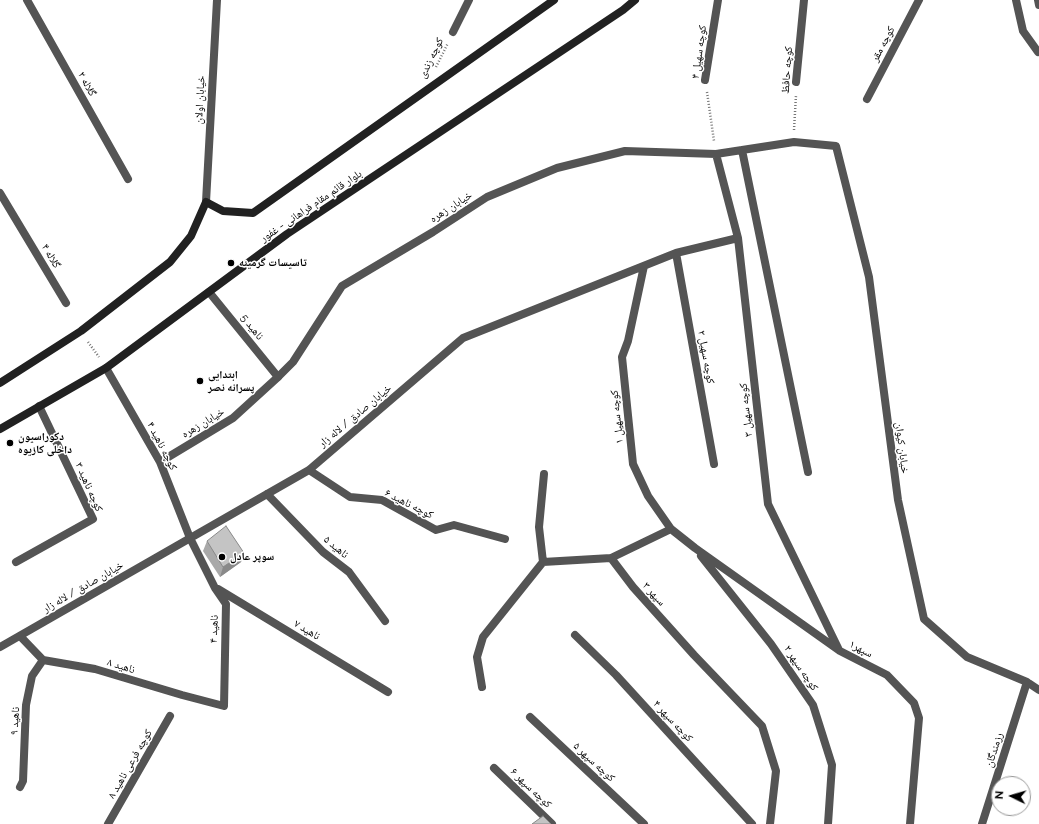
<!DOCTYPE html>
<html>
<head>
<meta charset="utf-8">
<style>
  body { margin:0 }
  #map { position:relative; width:1039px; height:824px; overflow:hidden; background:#fff; font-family:Raleway,sans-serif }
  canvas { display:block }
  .north { position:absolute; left:991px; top:776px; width:40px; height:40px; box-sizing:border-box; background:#fff; border:1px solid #999; border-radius:50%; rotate:275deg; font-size:11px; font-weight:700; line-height:16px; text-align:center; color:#000 }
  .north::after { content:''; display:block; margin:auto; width:14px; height:18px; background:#000; clip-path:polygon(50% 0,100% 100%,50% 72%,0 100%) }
</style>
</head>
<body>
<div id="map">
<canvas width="1039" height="824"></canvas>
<div class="north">N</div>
</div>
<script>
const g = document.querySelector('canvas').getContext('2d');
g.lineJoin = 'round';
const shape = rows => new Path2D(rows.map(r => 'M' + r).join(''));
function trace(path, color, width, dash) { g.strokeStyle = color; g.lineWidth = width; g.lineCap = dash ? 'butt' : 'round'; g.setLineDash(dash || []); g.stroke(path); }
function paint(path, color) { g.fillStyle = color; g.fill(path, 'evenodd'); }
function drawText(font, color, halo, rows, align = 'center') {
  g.font = font + ' Raleway,"Noto Naskh Arabic",sans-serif'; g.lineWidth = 3; g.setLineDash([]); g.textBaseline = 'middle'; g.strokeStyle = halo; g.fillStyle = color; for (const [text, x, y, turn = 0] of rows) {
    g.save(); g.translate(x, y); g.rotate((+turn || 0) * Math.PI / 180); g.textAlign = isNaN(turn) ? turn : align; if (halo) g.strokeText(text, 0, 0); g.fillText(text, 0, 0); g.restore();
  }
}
trace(shape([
  [436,67,448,43],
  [707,92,714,141],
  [794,130,796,95],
  [88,342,99,357]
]), '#767676', 2.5, [1, 2]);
trace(shape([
  [27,0,128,179],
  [209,292,278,377],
  [16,562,93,519,39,406],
  [108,824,170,716]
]), '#545454', 8);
trace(shape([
  [453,32,469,0],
  [705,80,718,0],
  [796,82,804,0],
  [867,99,919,0],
  [742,150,808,472],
  [716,154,738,238,768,504,839,650],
  [0,193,66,303],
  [676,253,714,464],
  [644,266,628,341,622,357,633,464,648,496,671,529,695,548,840,651,887,675,914,703,919,718,910,824],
  [160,462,233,418,278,377,293,362,342,286,433,232,487,197,557,168,625,151,716,154,794,142,836,146,869,277,898,500,924,619,967,657,1027,682,1039,690],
  [309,470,350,497,382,500,436,530,454,525,505,539],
  [267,494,323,552,349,572,385,621],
  [701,556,771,644,813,705,832,765,828,824],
  [611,558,633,587,694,655,762,726,776,771,770,824],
  [543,562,539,527,544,474],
  [218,589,388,692],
  [575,635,616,675,752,824],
  [20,636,43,660,95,669,182,695,224,706,226,604,215,588,190,538,160,462,106,368],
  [0,647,309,470,463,338,676,253,738,238],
  [482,687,477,657,483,637,543,562,611,558,671,529],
  [530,717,644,824],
  [494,768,552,824],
  [20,787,23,781,26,705,32,676,43,660],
  [982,824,1027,682]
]), '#545454', 8);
trace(shape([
  [1016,0,1023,31,1038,52],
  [1038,0,1039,5],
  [206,202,217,0]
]), '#545454', 8);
trace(shape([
  [0,383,81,331,170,262,191,236,206,202,223,211,253,213,554,0],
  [0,429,106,368,287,234,623,10,635,0]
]), '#212121', 8);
paint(shape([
  [207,541,244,553,241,562,220,577,203,551]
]), '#a9a9a9');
paint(shape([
  [244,553,241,562,220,577,223,567]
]), '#898989');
const building = shape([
  [226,526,244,553,223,567,207,541,226,526],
  [543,816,551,824,532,824,543,816]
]);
paint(building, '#c4c4c4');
trace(building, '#898989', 1);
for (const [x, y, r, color] of [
  [231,263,4,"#000"],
  [200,381,4,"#000"],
  [10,443,4,"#000"],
  [222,557,4,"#000"]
]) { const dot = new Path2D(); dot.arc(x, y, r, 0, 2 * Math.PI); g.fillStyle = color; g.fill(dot); trace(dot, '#fff', 1.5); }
drawText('11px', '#000', '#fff', [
  ["کوچه مقر",883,44,-62],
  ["کوچه سهیل ۴",699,52,-82],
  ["کوچه زندی",431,58,-64],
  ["کوچه حافظ",787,70,-86],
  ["گلاله ۲",87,84,61],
  ["خیابان اولان",200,100,-87],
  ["بلوار قائم مقام فراهانی - غفور",311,206,-34],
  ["خیابان زهره",451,207,-33],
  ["گلاله ۴",51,256,59],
  ["ناهید 5",252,327,51],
  ["کوچه سهیل ۲",706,357,80],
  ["کوچه سهیل ۳",746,410,-96],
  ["خیابان صادق / لاله زار",355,416,-40],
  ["کوچه سهیل ۱",617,417,-96],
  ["خیابان زهره",203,423,-31],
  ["کوچه ناهید ۴",162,446,63],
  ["خیابان کیوان",902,448,83],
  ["کوچه ناهید ۳",89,487,66],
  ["کوچه ناهید ۶",409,504,27],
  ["ناهید ۵",336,547,40],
  ["خیابان صادق / لاله زار",83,587,-30],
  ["سپهر ۳",654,594,48],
  ["ناهید ۴",214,629,-88],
  ["ناهید ۷",307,630,31],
  ["سپهر۱",861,649,27],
  ["ناهید ۸",121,666,17],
  ["کوچه سپهر ۲",801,668,56],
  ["ناهید ۹",15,721,-87],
  ["کوچه سپهر ۴",673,721,47],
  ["رزمندگان",994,750,-72],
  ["کوچه سپهر ۵",594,762,43],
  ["کوچه فرعی ناهید ۸",130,764,-60],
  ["کوچه سپهر ۶",531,788,44]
]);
drawText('bold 11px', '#000', '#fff', [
  ["تاسیسات گرمینه",239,263],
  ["ابتدایی",208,375],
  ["پسرانه نصر",208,388],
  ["دکوراسیون",18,437],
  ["داخلی کازیوه",18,450],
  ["سوپر عادل",230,557]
], 'left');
</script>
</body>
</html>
